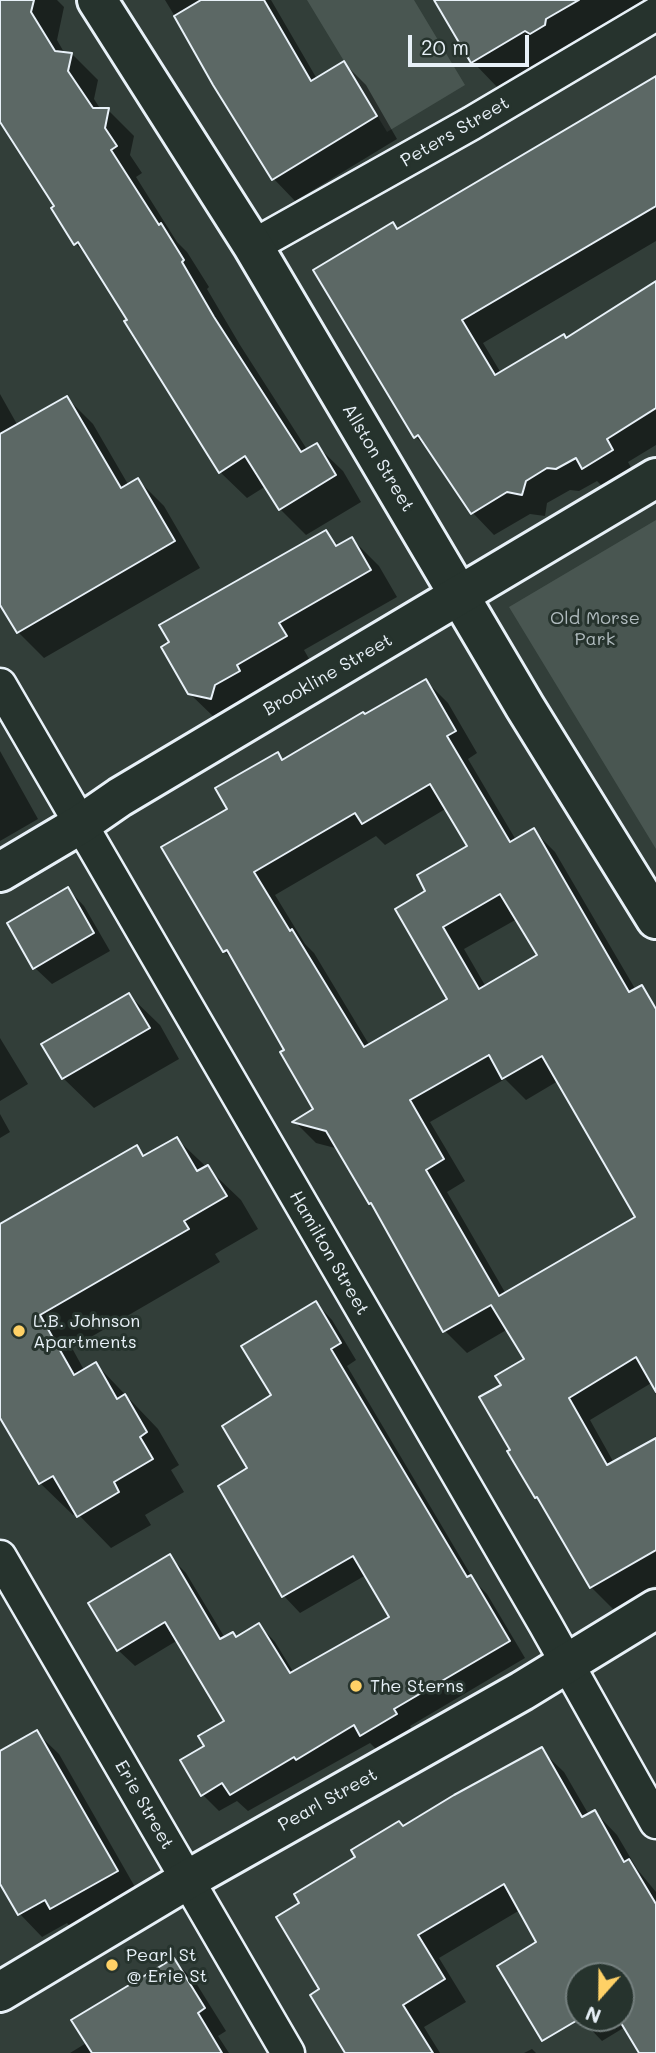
<!DOCTYPE html>
<html>
<head>
<meta charset="utf-8">
<style>
  body { margin:0 }
  #map { position:relative; width:656px; height:2053px; overflow:hidden; background:#323e39; font-family:Mali,sans-serif }
  canvas { display:block }
  .north { position:absolute; left:565px; top:1962px; width:70px; height:70px; box-sizing:border-box; background:#26332d; border:2px solid #747f7e; border-radius:50%; rotate:201deg; font-size:19px; font-weight:700; line-height:28px; text-align:center; color:#e8f1f8 }
  .north::after { content:''; display:block; margin:auto; width:24px; height:32px; background:#ffd166; clip-path:polygon(50% 0,100% 100%,50% 72%,0 100%) }
  .scale { position:absolute; left:408px; top:35px; width:121px; height:32px; box-sizing:border-box; border:4px solid #e8f1f8; border-top:0; padding-left:9px; font-size:21px; line-height:24px; white-space:nowrap; color:#e8f1f8; -webkit-text-stroke:5px #26332d; paint-order:stroke }
</style>
</head>
<body>
<div id="map">
<canvas width="656" height="2053"></canvas>
<div class="north">N</div>
<div class="scale">20 m</div>
</div>
<script>
const g = document.querySelector('canvas').getContext('2d');
g.lineJoin = 'round';
function paint(path, color) { g.fillStyle = color; g.fill(path, 'evenodd'); }
const shape = rows => new Path2D(rows.map(r => 'M' + r).join(''));
function trace(path, color, width, dash) { g.strokeStyle = color; g.lineWidth = width; g.lineCap = dash ? 'butt' : 'round'; g.setLineDash(dash || []); g.stroke(path); }
function drawText(font, color, halo, rows, align = 'center') {
  g.font = font + ' Mali,sans-serif'; g.lineWidth = 6; g.setLineDash([]); g.textBaseline = 'middle'; g.strokeStyle = halo; g.fillStyle = color; for (const [text, x, y, turn = 0] of rows) {
    g.save(); g.translate(x, y); g.rotate((+turn || 0) * Math.PI / 180); g.textAlign = isNaN(turn) ? turn : align; if (halo) g.strokeText(text, 0, 0); g.fillText(text, 0, 0); g.restore();
  }
}
paint(shape([
  [307,0,414,0,465,85,387,132],
  [656,520,656,849,509,607]
]), '#495651');
paint(shape([
  [9,0,57,0,64,7,57,40,65,54,72,54,98,80,94,99,101,110,108,110,134,136,130,155,142,173,136,177,177,242,187,252,209,287,207,289,240,345,308,451,316,445,343,471,361,502,306,535,280,509,266,486,247,498,220,472,91,260,76,244,53,209,57,207,0,118,0,5],
  [165,0,271,0,317,79,344,63,366,85,397,139,295,201,273,178],
  [436,0,647,0,620,16,617,35,600,28,571,45,570,51,557,59,552,57,498,88,472,61],
  [656,86,656,241,483,343,501,373,566,340,656,283,656,445,628,462,634,473,606,490,597,481,579,491,570,490,547,503,545,516,530,514,494,535,472,512,429,450,415,436,398,230],
  [0,394,18,426,67,398,93,424,129,486,138,480,164,506,200,568,44,658,18,632,0,602],
  [325,532,339,546,352,539,379,566,397,597,304,650,312,664,217,720,189,693],
  [426,681,448,703,477,753,468,759,516,840,533,830,555,852,637,992,656,1012,656,1388,653,1382,590,1420,614,1463,656,1440,656,1585,613,1609,591,1587,544,1504,536,1497,512,1450,503,1386,527,1359,508,1329,467,1353,445,1331,376,1208,370,1203,339,1149,316,1143,295,1122,315,1109,286,1051,238,965,224,951,230,809,277,754,284,761],
  [447,808,469,846,428,891,449,999,370,1046,314,953,305,944,275,895,376,836,385,845],
  [517,919,539,956,486,987,464,949],
  [505,1079,526,1100,558,1081,637,1217,506,1294,447,1192,465,1181,430,1122],
  [0,751,38,819,0,841],
  [68,889,84,906,110,951,52,984,35,968],
  [129,995,160,1025,179,1059,94,1108,63,1078],
  [0,1038,28,1084,0,1101],
  [0,1114,10,1132,0,1138],
  [177,1139,241,1200,258,1229,215,1254,220,1262,72,1348,84,1370,96,1364,158,1429,179,1465,171,1470,184,1492,145,1515,151,1525,111,1548,77,1513,73,1515,40,1483,0,1414,0,1226,136,1147,146,1157],
  [316,1303,332,1320,356,1360,347,1366,475,1582,487,1594,525,1658,410,1726,413,1731,378,1751,370,1743,248,1811,237,1801,219,1811,203,1795,206,1747,227,1721,178,1640,135,1666,118,1650,169,1556,186,1573,225,1638,237,1638,259,1625,275,1642,294,1673,392,1618,366,1575,300,1613,284,1596,220,1487,250,1469,273,1396],
  [36,1732,59,1754,139,1894,74,1931,67,1923,42,1937,20,1914,0,1881,0,1753],
  [541,1750,564,1772,589,1815,595,1812,617,1835,637,1869,656,1892,656,2053,641,2053,625,2027,602,2041,580,2018,621,2018,621,1976,579,1976,539,1942,520,1910,439,1958,466,2002,424,2027,440,2053,352,2053,322,1989,302,1903,404,1828],
  [174,1960,196,1983,226,2031,218,2036,229,2053,70,2053,88,2042],
  [532,2049,536,2053,524,2053]
]), '#0007');
const building = shape([
  [0,0,34,0,31,12,55,51,72,53,68,71,93,108,109,108,105,128,117,146,111,150,159,225,161,223,184,260,182,262,214,317,301,452,317,443,336,475,279,510,245,456,219,473,124,321,127,320,78,242,74,245,51,208,54,206,0,122,0,0],
  [201,0,264,0,311,81,344,61,377,116,272,180,213,85,174,16,201,0],
  [434,0,579,0,546,19,545,25,530,34,525,31,471,63,434,0],
  [656,76,656,206,462,320,495,375,564,334,566,338,656,281,656,408,607,439,613,450,582,469,576,458,556,469,547,468,526,481,522,495,507,492,471,514,418,435,414,438,313,270,393,222,397,229,656,76],
  [67,396,121,488,138,478,175,541,17,633,0,605,0,434,67,396],
  [326,530,336,546,352,537,371,570,279,623,287,636,237,665,240,671,215,685,211,699,188,694,161,647,169,642,159,625,326,530],
  [426,679,456,731,447,736,510,842,534,828,629,992,642,985,656,1009,656,1392,636,1357,569,1398,607,1465,656,1438,656,1550,590,1588,537,1497,535,1498,507,1451,510,1450,479,1397,501,1385,495,1376,524,1359,491,1305,443,1332,371,1203,369,1204,326,1131,292,1122,313,1109,280,1052,284,1050,227,950,223,952,161,847,227,809,215,788,278,752,282,760,363,712,365,714,426,679],
  [430,784,467,846,417,875,425,891,395,909,447,999,364,1047,292,929,290,931,254,872,355,813,362,824,430,784],
  [500,894,537,955,479,989,443,927,500,894],
  [489,1055,502,1079,542,1056,635,1217,499,1296,426,1170,444,1159,410,1100,489,1055],
  [68,887,94,933,33,969,7,923,68,887],
  [129,993,150,1028,62,1079,41,1044,129,993],
  [177,1137,197,1171,208,1165,227,1196,184,1221,189,1229,40,1315,74,1375,96,1362,117,1399,125,1394,147,1432,140,1437,153,1459,114,1482,119,1492,77,1517,53,1476,39,1484,0,1418,0,1224,137,1145,143,1156,177,1137],
  [316,1301,341,1343,331,1349,467,1577,471,1575,510,1641,394,1709,397,1714,360,1736,354,1725,296,1760,294,1757,230,1795,222,1783,201,1796,180,1760,204,1746,198,1736,224,1721,165,1622,117,1651,88,1603,170,1554,220,1639,233,1632,236,1637,259,1623,290,1673,389,1617,353,1556,282,1597,218,1486,247,1468,222,1426,271,1395,241,1346,316,1301],
  [37,1730,118,1871,50,1909,45,1900,18,1915,0,1884,0,1751,37,1730],
  [542,1747,582,1817,595,1810,624,1862,629,1859,656,1904,656,2053,639,2053,618,2018,621,2018,621,1976,579,1976,581,2018,542,2041,497,1966,536,1942,504,1884,418,1935,445,1979,403,2005,433,2053,345,2053,310,1995,319,1989,276,1917,299,1903,294,1894,355,1857,351,1850,399,1821,403,1826,454,1795,542,1747],
  [174,1958,205,2008,198,2013,222,2053,92,2053,71,2020,174,1958]
]);
paint(building, '#5c6865');
trace(building, '#e8f1f8', 2);
const street = shape([
  [253,246,472,123,656,14],
  [0,685,545,1624,656,1822],
  [0,1557,288,2053]
]);
const secondary = shape([
  [97,0,253,246,525,707,656,919],
  [0,1992,187,1880,522,1691,656,1609]
]);
const primary = shape([
  [0,872,81,824,120,797,656,478]
]);
trace(street, '#e8f1f8', 37);
trace(secondary, '#e8f1f8', 44);
trace(primary, '#e8f1f8', 44);
trace(street, '#26332d', 32);
trace(secondary, '#26332d', 38);
trace(primary, '#26332d', 38);
for (const [x, y, r, color] of [
  [19,1331,7,"#ffd166"],
  [356,1686,7,"#ffd166"],
  [112,1965,7,"#ffd166"]
]) { const dot = new Path2D(); dot.arc(x, y, r, 0, 2 * Math.PI); g.fillStyle = color; g.fill(dot); trace(dot, '#26332d', 2.5); }
drawText('18px', '#e8f1f8', '#26332d', [
  ["Peters Street",455,132,-30],
  ["Allston Street",378,458,59],
  ["Brookline Street",328,675,-30],
  ["Hamilton Street",329,1253,60],
  ["Pearl Street",328,1800,-29],
  ["Erie Street",144,1805,60]
]);
drawText('18px', '#b0bbbe', '#26332d', [
  ["Old Morse",595,618],
  ["Park",595,639]
]);
drawText('18px', '#e8f1f8', '#26332d', [
  ["L.B. Johnson",33,1321],
  ["Apartments",33,1342],
  ["The Sterns",370,1686],
  ["Pearl St",126,1955],
  ["@ Erie St",126,1976]
], 'left');
</script>
</body>
</html>
